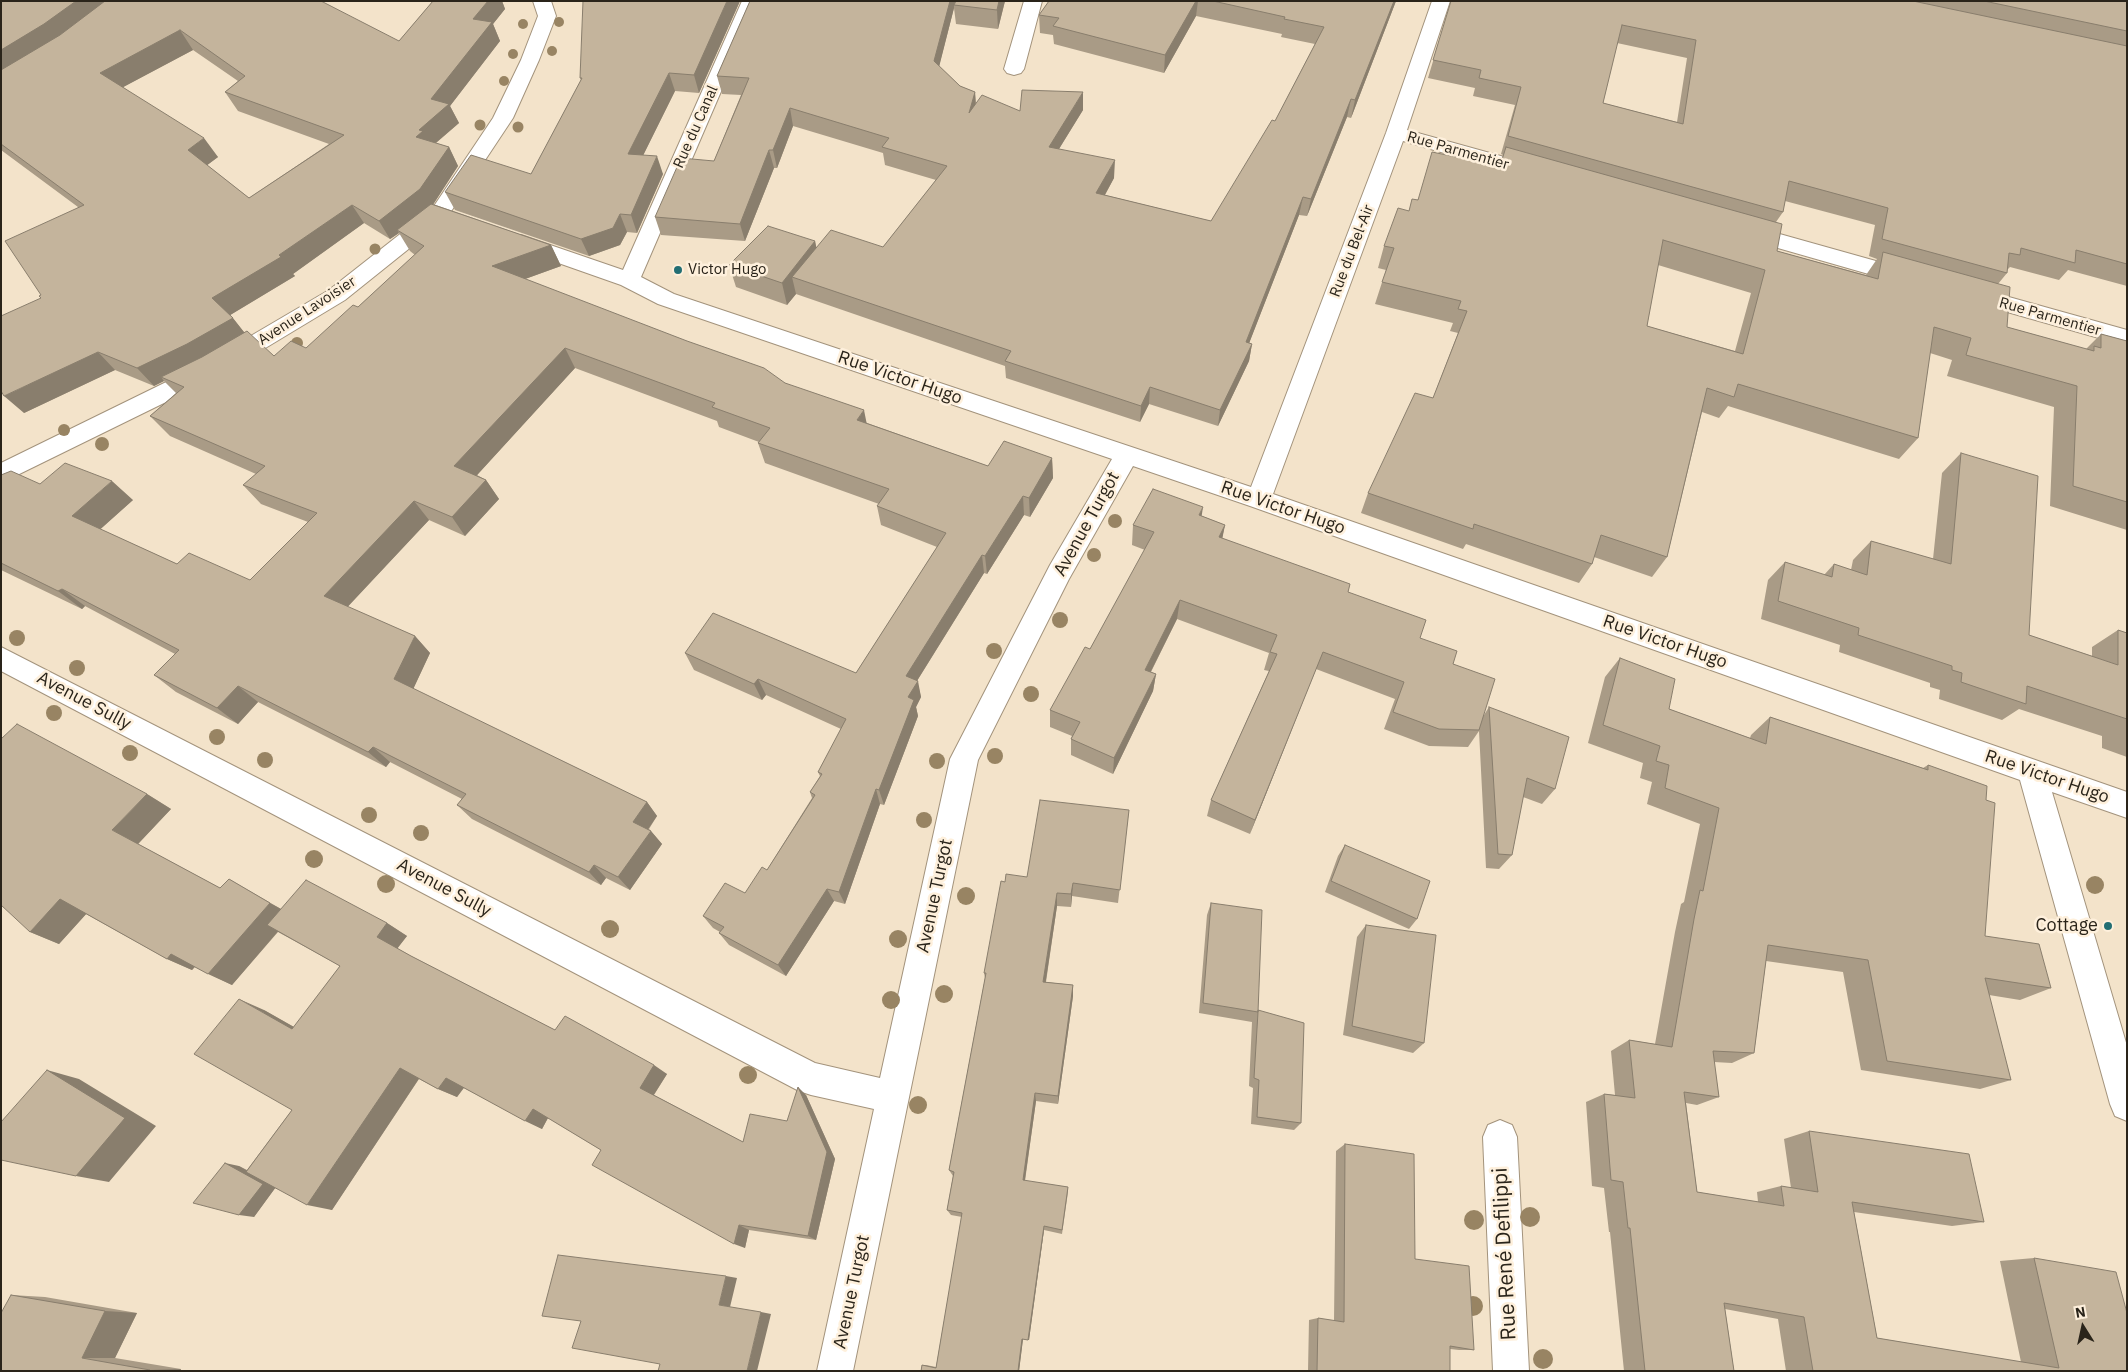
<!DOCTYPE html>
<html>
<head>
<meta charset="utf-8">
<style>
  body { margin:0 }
  #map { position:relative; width:2128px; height:1372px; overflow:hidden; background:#f3e3ca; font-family:"IBM Plex Sans",sans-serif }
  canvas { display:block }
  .frame { position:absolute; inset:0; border:2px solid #2a241a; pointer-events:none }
  .north { position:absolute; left:2058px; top:1302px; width:50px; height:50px; -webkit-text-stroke:4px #fef0dc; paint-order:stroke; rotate:350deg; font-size:14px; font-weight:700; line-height:20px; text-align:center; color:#2a241a }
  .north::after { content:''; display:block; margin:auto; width:18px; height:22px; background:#2a241a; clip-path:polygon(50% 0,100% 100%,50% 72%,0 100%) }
</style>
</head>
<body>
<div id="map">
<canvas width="2128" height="1372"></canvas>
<div class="frame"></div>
<div class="north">N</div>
</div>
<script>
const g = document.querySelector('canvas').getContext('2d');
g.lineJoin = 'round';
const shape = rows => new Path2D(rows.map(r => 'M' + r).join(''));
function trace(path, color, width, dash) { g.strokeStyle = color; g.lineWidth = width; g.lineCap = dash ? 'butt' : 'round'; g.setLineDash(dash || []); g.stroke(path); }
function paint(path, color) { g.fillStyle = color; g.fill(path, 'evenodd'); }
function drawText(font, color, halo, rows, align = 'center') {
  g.font = font + ' "IBM Plex Sans",sans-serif'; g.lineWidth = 5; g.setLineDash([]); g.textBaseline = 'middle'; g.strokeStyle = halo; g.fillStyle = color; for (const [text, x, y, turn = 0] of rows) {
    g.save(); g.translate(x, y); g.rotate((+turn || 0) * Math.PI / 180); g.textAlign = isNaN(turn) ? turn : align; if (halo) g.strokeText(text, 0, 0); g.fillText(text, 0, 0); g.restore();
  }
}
const minor = shape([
  [533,1,551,1,556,16,539,60,513,118,446,219,345,300,219,376,1,483,1,463,203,364,329,290,432,209,493,118,521,60,538,16,533,1],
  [742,1,760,1,641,277,674,294,1251,487,1386,133,1432,1,1450,1,1407,130,1544,168,1547,173,1544,178,1537,180,1403,141,1273,494,2127,792,2127,818,2052,792,2127,1046,2127,1121,2115,1116,2110,1104,2020,780,1250,506,1133,466,1069,579,978,760,853,1371,817,1371,874,1109,811,1095,799,1091,1,671,1,647,815,1063,880,1078,950,759,1050,565,1112,459,658,304,621,285,513,247,510,242,513,237,521,235,623,270,742,1],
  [1024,1,1042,1,1024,69,1021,73,1014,75,1007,73,1004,69,1024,1],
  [1744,224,1915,272,1918,277,1915,282,1907,285,1736,236,1733,231,1736,226,1744,224],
  [1973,287,2127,330,2127,346,1965,300,1962,295,1965,290,1973,287],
  [1500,1120,1512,1125,1517,1137,1529,1371,1493,1371,1483,1137,1488,1125,1500,1120]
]);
trace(minor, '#a3937c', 2);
paint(minor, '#fff');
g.fillStyle = '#988463';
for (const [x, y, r] of [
  [559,22,5],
  [523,24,5],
  [552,51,5],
  [513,54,5],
  [504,81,5],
  [480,125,5.5],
  [518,127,5.5],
  [375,249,5.5],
  [297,343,6],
  [64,430,6],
  [102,444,7],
  [1115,521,7],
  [1094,555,7],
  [1060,620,8],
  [17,638,8],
  [994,651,8],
  [77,668,8],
  [1031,694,8],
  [54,713,8],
  [217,737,8],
  [130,753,8],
  [995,756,8],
  [265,760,8],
  [937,761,8],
  [369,815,8],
  [924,820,8],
  [421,833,8],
  [314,859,9],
  [386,884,9],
  [2095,885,9],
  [966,896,9],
  [610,929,9],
  [898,939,9],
  [944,994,9],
  [891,1000,9],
  [748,1075,9],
  [918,1105,9],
  [1530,1217,10],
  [1474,1220,10],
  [1473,1306,10],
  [1543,1359,10]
]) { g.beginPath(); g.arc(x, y, r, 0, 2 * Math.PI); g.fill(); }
paint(shape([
  [1,1,399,41,433,1,502,1,505,9,493,24,500,41,450,106,459,123,436,143,449,147,458,166,433,204,551,245,561,266,525,279,785,383,867,423,988,466,1052,458,1053,478,1030,517,1024,515,987,574,984,573,917,681,921,697,916,707,918,716,884,805,880,804,845,904,834,901,786,976,729,945,719,933,720,932,713,928,703,916,745,893,767,870,812,798,810,792,820,776,818,772,841,729,766,695,762,700,694,670,685,653,856,673,937,547,881,525,877,506,879,504,765,463,758,443,759,442,719,427,717,421,575,368,477,475,486,480,499,499,465,536,429,520,347,607,415,636,430,653,413,689,647,802,657,816,649,829,662,844,630,890,606,878,601,885,472,819,457,805,462,799,390,762,386,767,258,702,238,724,176,692,154,675,175,654,85,606,82,609,1,570,1,475,40,484,133,500,100,529,177,564,250,580,308,522,261,504,243,485,256,474,170,436,150,416,176,393,164,381,154,386,115,370,24,413,41,295,78,207,1,150],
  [193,50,238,81,225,92,238,111,329,144,249,198,207,165,218,157,123,87],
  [364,223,390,239,399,233,410,251,415,255,358,307,306,348,274,356,244,332,230,315,295,276,293,274],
  [740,1,699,93,675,91,643,155,663,174,637,233,627,232,620,245,589,256,455,210,445,192,531,174,581,80,580,78],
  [750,1,1005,1,998,29,956,24,954,8,939,66,960,86,975,92,976,104,1020,111,1083,110,1059,149,1114,178,1105,195,1211,221,1275,121,1315,44,1281,37,1282,34,1196,16,1164,73,1054,44,1053,35,1040,33,1039,15,1049,1,1396,1,1351,118,1347,117,1307,216,1299,215,1249,343,1252,344,1249,361,1218,426,1149,404,1140,422,1006,378,1005,366,796,294,787,305,736,287,729,265,815,241,816,248,883,247,936,180,885,165,883,153,793,126,777,168,774,168,745,241,661,235,655,217,714,161,741,95,722,94,717,76],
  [1451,1,2127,1,2127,286,2068,270,2059,280,2010,267,2007,270,2007,273,1998,284,2007,327,2086,349,2101,334,2127,341,2127,530,2050,506,2054,407,1947,376,1952,360,1930,353,1918,438,1899,459,1728,406,1719,418,1702,412,1667,557,1652,577,1594,557,1592,564,1579,583,1466,544,1463,549,1361,513,1368,493,1433,398,1458,333,1450,331,1453,323,1375,304,1386,270,1378,268,1384,246,1417,200,1499,166,1503,155,1501,154,1515,105,1473,96,1475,88,1428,78],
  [1617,43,1687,58,1677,122,1603,103],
  [1785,201,1875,225,1869,256,1877,259,1866,275,1777,251,1776,222,1783,212],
  [1658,265,1751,293,1735,351,1647,326],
  [1961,453,2029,635,2092,656,2092,647,2118,630,2127,633,2127,757,2102,748,2102,736,2019,709,2002,720,1939,699,1940,690,1930,687,1930,683,1839,652,1840,645,1761,619,1768,580,1785,562,1824,575,1834,564,1851,570,1853,560,1871,541,1933,559,1942,473],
  [1202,516,1225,525,1222,538,1348,592,1420,638,1453,664,1484,715,1489,707,1555,789,1542,804,1523,797,1512,855,1499,869,1486,868,1479,731,1468,747,1429,746,1384,729,1395,699,1316,669,1250,834,1207,816,1211,800,1269,671,1264,670,1269,653,1177,619,1151,672,1156,674,1153,691,1113,774,1071,755,1071,739,1072,736,1050,727,1050,710,1090,649,1145,550,1132,545,1133,525],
  [1620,658,1669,709,1750,738,1751,735,1770,717,1923,768,1928,765,1986,800,1985,936,2051,988,2020,1000,1989,995,2011,1080,1980,1089,1861,1070,1843,972,1766,961,1754,1053,1732,1063,1714,1062,1719,1097,1697,1105,1686,1103,1697,1192,1758,1202,1757,1192,1781,1186,1791,1188,1784,1139,1809,1131,1984,1222,1952,1226,1854,1212,1877,1338,2021,1362,2000,1261,2034,1258,2127,1371,1786,1371,1778,1319,1725,1309,1734,1371,1624,1371,1610,1232,1609,1232,1604,1188,1592,1186,1586,1102,1604,1094,1615,1095,1611,1051,1629,1040,1655,1044,1675,932,1681,904,1684,902,1700,824,1647,804,1652,782,1640,778,1643,763,1588,743,1605,677],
  [147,794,171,809,138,844,220,888,229,879,281,909,387,923,407,936,397,948,411,956,555,1030,667,1074,654,1095,743,1142,787,1121,806,1095,835,1159,816,1240,749,1230,745,1248,601,1150,548,1118,542,1129,464,1088,457,1097,438,1089,419,1079,332,1210,275,1188,254,1217,239,1166,247,1170,292,1110,264,1010,294,1027,340,966,278,932,232,985,195,967,192,970,167,959,86,914,59,944,30,932],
  [1129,810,1118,903,1072,896,1071,907,1057,906,1046,982,1073,985,1073,996,1058,1104,1036,1101,1025,1181,1068,1187,1068,1192,1062,1234,1044,1230,1029,1340,1023,1339,1019,1371,921,1371,922,1365,926,1365,936,1367,962,1217,951,1215,947,1210,953,1176,949,1170,985,978,984,973,1005,882,1027,877],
  [1345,845,1417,919,1409,929,1325,892,1338,856],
  [1211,903,1258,1010,1301,1123,1294,1130,1251,1124,1253,1088,1249,1086,1252,1022,1199,1013,1207,915],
  [1366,925,1424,1043,1413,1053,1343,1035,1357,937],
  [1345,1144,1415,1259,1474,1350,1459,1350,1450,1349,1450,1371,1308,1371,1309,1320,1318,1318,1334,1321,1336,1151],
  [11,1295,45,1297,137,1313,115,1358,181,1369,180,1371,1,1371]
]), '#a99b86');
paint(shape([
  [76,1,116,1,1,79,1,50],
  [488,1,502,1,505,9,493,24,500,41,450,106,459,123,431,147,416,137,431,99,473,19],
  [727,1,740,1,699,93,694,75],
  [950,1,956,1,954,5,954,8,936,79,934,61],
  [999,1,1005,1,998,29,997,10],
  [1196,1,1198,1,1196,16,1164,73,1165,55],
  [1394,1,1396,1,1351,118,1355,100],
  [180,30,193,50,114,92,100,73],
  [669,73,675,91,635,172,628,154],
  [975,92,976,110,969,113],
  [1083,92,1083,110,1049,165,1049,147],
  [1351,99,1347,117,1307,216,1311,199],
  [790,108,793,126,777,168,773,150],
  [204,138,218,157,202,169,188,150],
  [449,147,458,166,431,208,397,230,399,233,390,239,379,221],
  [769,150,774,168,745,241,740,224],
  [657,156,663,174,637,233,631,215],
  [1115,160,1114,178,1096,211,1096,193],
  [1303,197,1299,215,1243,359,1246,342],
  [352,205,364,223,293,274,295,276,227,317,212,298,279,255],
  [620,214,627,232,620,245,589,256,581,239],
  [815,241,820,264,792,277,796,294,787,305,782,283],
  [551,245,561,266,503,287,492,266],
  [233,318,247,336,161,377,164,381,154,386,137,368],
  [1252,344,1249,361,1218,426,1220,410],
  [565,348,575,368,468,485,454,466],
  [98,352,115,370,24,413,4,396],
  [1150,387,1149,404,1140,422,1141,406],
  [864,410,868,430,857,420],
  [1052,458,1053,478,1030,517,1029,498],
  [486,480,499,499,465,536,452,517],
  [112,481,133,500,94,535,72,516],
  [1023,496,1024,515,987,574,985,556],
  [414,501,429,520,341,614,324,596],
  [1203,507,1200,527,1199,515],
  [1225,525,1221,545,1219,537],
  [982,555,984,573,910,692,906,676],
  [62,589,85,606,82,609,58,591],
  [1180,600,1177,619,1143,687,1145,670],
  [415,636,430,653,410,696,394,679],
  [1323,652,1316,669,1250,834,1255,820],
  [1156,674,1153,691,1113,774,1114,758],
  [758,679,766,695,762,700,754,684],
  [918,681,921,697,916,707,918,716,884,805,879,790,908,697],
  [238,686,258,702,238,724,217,708],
  [373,747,390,762,386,767,368,752],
  [876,789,880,804,845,904,839,892],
  [147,794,171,809,138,844,112,830],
  [647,802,657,816,644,835,633,822],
  [651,831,662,844,630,890,618,877],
  [594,865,606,878,601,885,589,872],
  [1073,883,1072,896,1071,907,1071,894],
  [827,889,834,901,786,976,778,965],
  [1057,893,1057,906,1044,993,1043,982],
  [60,899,88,912,59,944,30,932],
  [270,903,292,915,232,985,208,974],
  [387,923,407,936,397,949,377,937],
  [171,954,196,965,192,970,167,959],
  [1073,985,1073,996,1058,1104,1058,1096],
  [239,999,264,1010,315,1039,292,1029],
  [654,1065,667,1074,653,1096,640,1088],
  [400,1068,420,1077,332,1210,307,1205],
  [47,1070,79,1079,156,1126,109,1182,76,1176],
  [446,1078,465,1086,457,1097,438,1089],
  [798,1087,806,1095,835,1159,816,1240,808,1236],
  [1035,1093,1036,1101,1024,1186,1023,1180],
  [533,1109,549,1116,542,1129,525,1121],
  [225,1163,239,1166,276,1187,254,1217,239,1215],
  [739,1225,749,1230,745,1248,734,1244],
  [1044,1226,1044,1230,1029,1340,1028,1340],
  [726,1276,737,1278,730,1307,719,1305],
  [105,1311,137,1313,115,1358,82,1358],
  [761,1312,771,1314,757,1371,747,1371],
  [1022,1339,1023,1339,1019,1371,1018,1371],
  [181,1369,180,1371,149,1371,150,1370]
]), '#897e6d');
const building = shape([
  [1,1,76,1,44,24,1,50,1,1],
  [105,1,321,1,399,41,433,1,488,1,473,19,492,22,431,99,449,104,419,130,423,131,416,137,449,147,420,189,379,221,352,205,279,255,281,257,212,298,233,318,187,344,137,368,98,352,4,396,1,391,1,316,41,298,39,296,41,295,5,241,84,205,1,144,1,70,60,35,105,1],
  [180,30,245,76,225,92,344,135,249,198,188,150,204,138,100,73,180,30],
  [583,1,727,1,694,75,669,73,628,154,657,156,631,215,620,214,613,228,581,239,445,192,471,155,531,174,582,78,580,78,583,1],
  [750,1,950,1,934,61,960,86,975,92,969,113,982,95,1020,111,1022,90,1083,92,1049,147,1115,160,1096,193,1211,221,1272,120,1275,121,1324,27,1284,19,1285,17,1213,1,1394,1,1355,100,1351,99,1311,199,1303,197,1246,342,1252,344,1220,410,1150,387,1141,406,1005,361,1011,351,792,277,831,230,883,247,947,166,882,147,889,138,790,108,773,150,769,150,740,224,655,217,681,158,714,161,749,78,717,76,750,1],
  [956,1,999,1,997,10,954,5,956,1],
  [1049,1,1196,1,1165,55,1053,26,1059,18,1039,15,1049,1],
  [1451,1,1913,1,2127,46,2127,264,2076,250,2075,263,2021,248,2020,255,2009,253,2007,273,1882,239,1888,208,1789,181,1783,212,1508,136,1521,87,1479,78,1481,70,1433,60,1451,1],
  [1622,25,1696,40,1683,124,1603,103,1622,25],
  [1984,1,2127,1,2127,31,1984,1],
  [1506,147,1782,224,1777,251,1878,279,1883,252,2010,287,2007,327,2094,351,2094,346,2101,348,2101,334,2127,341,2127,502,2073,486,2077,386,1966,355,1971,338,1934,327,1918,438,1738,384,1734,397,1707,388,1667,557,1601,535,1592,564,1474,524,1473,529,1368,493,1415,393,1433,398,1467,311,1458,309,1461,301,1382,282,1394,248,1384,246,1398,208,1409,211,1412,199,1418,200,1432,152,1500,166,1506,147],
  [1663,240,1765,270,1743,354,1647,326,1663,240],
  [431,204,551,245,492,266,687,341,764,368,785,383,864,410,857,420,988,466,1004,441,1052,458,1029,498,1023,496,985,556,982,555,906,676,918,681,908,697,914,700,879,790,876,789,839,892,827,889,778,965,719,933,724,927,703,916,725,883,745,893,762,867,767,870,815,795,810,792,822,774,818,772,846,719,758,679,754,684,685,653,713,613,856,673,946,533,877,506,889,489,758,443,770,428,712,407,715,403,565,348,454,466,486,480,452,517,414,501,324,596,415,636,394,679,647,802,633,822,651,831,618,877,594,865,589,872,457,805,466,794,373,747,368,752,238,686,217,708,154,675,179,650,62,589,58,591,1,563,1,475,11,471,40,484,65,463,112,481,72,516,177,564,189,553,250,580,317,513,243,485,265,466,150,416,184,387,161,377,202,357,247,331,274,356,291,341,306,348,353,305,358,307,424,246,397,230,431,204],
  [768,226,815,241,782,283,729,265,768,226],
  [1961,453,2038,476,2029,635,2118,665,2118,630,2127,633,2127,719,2027,686,2026,704,1961,682,1962,673,1952,670,1952,666,1858,635,1859,628,1778,601,1785,562,1832,577,1834,564,1867,575,1871,541,1951,564,1961,453],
  [1153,489,1203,507,1199,515,1225,525,1219,537,1350,584,1348,592,1426,620,1420,638,1457,651,1453,664,1495,679,1479,730,1439,729,1393,712,1404,682,1323,652,1255,820,1211,800,1277,654,1270,652,1277,635,1180,600,1145,670,1156,674,1114,758,1071,739,1080,722,1050,710,1085,647,1090,649,1154,532,1133,525,1153,489],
  [1620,658,1675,679,1669,709,1766,744,1770,717,1928,770,1928,765,1987,786,1986,800,1995,803,1985,936,2039,944,2051,988,1985,978,2011,1080,1887,1061,1868,960,1768,945,1754,1053,1713,1051,1719,1097,1684,1092,1697,1192,1784,1206,1781,1186,1818,1192,1809,1131,1969,1154,1984,1222,1852,1202,1877,1338,2059,1368,2034,1258,2116,1272,2127,1313,2127,1371,1813,1371,1804,1317,1724,1303,1734,1371,1645,1371,1630,1228,1628,1228,1623,1182,1611,1180,1604,1094,1635,1098,1629,1040,1672,1047,1694,919,1700,890,1703,891,1719,808,1665,788,1669,765,1656,761,1660,746,1603,725,1620,658],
  [1489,707,1569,737,1555,789,1527,778,1512,855,1498,854,1489,707],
  [17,724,147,794,112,830,220,888,229,879,270,903,208,974,171,954,167,959,60,899,30,932,1,905,1,739,17,724],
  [1040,800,1129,810,1120,890,1073,883,1071,894,1057,893,1043,982,1073,985,1058,1096,1035,1093,1023,1180,1068,1187,1062,1230,1044,1226,1028,1340,1022,1339,1018,1371,921,1371,922,1365,936,1368,962,1213,947,1210,954,1172,949,1170,986,973,984,973,1001,881,1005,882,1006,874,1027,877,1040,800],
  [1345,845,1430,881,1417,919,1331,881,1345,845],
  [306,880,387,923,377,937,411,956,555,1030,565,1016,654,1065,640,1088,743,1142,750,1114,787,1121,798,1087,827,1152,808,1236,739,1225,734,1244,592,1165,601,1150,533,1109,525,1121,446,1078,438,1089,400,1068,307,1205,246,1172,292,1110,194,1054,239,999,292,1029,340,966,267,925,306,880],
  [1211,903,1262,910,1258,1012,1258,1010,1304,1023,1301,1123,1257,1117,1259,1080,1254,1078,1258,1012,1203,1003,1211,903],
  [1366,925,1436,935,1424,1043,1352,1026,1366,925],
  [47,1070,125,1118,76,1176,1,1160,1,1122,47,1070],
  [1345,1144,1414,1154,1415,1259,1469,1266,1474,1350,1450,1346,1450,1371,1317,1371,1318,1318,1344,1322,1345,1144],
  [225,1163,263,1184,239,1215,193,1203,225,1163],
  [558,1255,726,1276,719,1305,761,1312,747,1371,658,1371,660,1364,572,1348,581,1321,542,1316,558,1255],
  [11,1295,105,1311,82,1358,150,1370,149,1371,1,1371,1,1313,11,1295]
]);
paint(building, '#c4b49c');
trace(building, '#897e6d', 1);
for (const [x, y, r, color] of [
  [678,270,5,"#226e73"],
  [2108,926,5,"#226e73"]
]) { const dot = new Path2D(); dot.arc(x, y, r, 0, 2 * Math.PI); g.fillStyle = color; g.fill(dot); trace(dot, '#fef0dc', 2); }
drawText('15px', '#2a241a', '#fef0dc', [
  ["Rue du Canal",696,127,-66],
  ["Rue Parmentier",1458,151,16],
  ["Rue du Bel-Air",1352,251,-69],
  ["Avenue Lavoisier",307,311,-33],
  ["Rue Parmentier",2050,317,16]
]);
drawText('15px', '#2a241a', '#fef0dc', [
  ["Victor Hugo",688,270]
], 'left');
drawText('18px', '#2a241a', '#fef0dc', [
  ["Rue Victor Hugo",900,378,19],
  ["Rue Victor Hugo",1283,508,19],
  ["Avenue Turgot",1087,524,-61],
  ["Rue Victor Hugo",1665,642,19],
  ["Avenue Sully",84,701,28],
  ["Rue Victor Hugo",2047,777,19],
  ["Avenue Sully",444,888,28],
  ["Avenue Turgot",935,896,-78],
  ["Avenue Turgot",852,1292,-78]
]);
drawText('18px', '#2a241a', '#fef0dc', [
  ["Cottage",2098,926]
], 'right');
drawText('21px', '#2a241a', '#fef0dc', [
  ["Rue René Defilippi",1505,1254,-93]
]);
</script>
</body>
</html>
